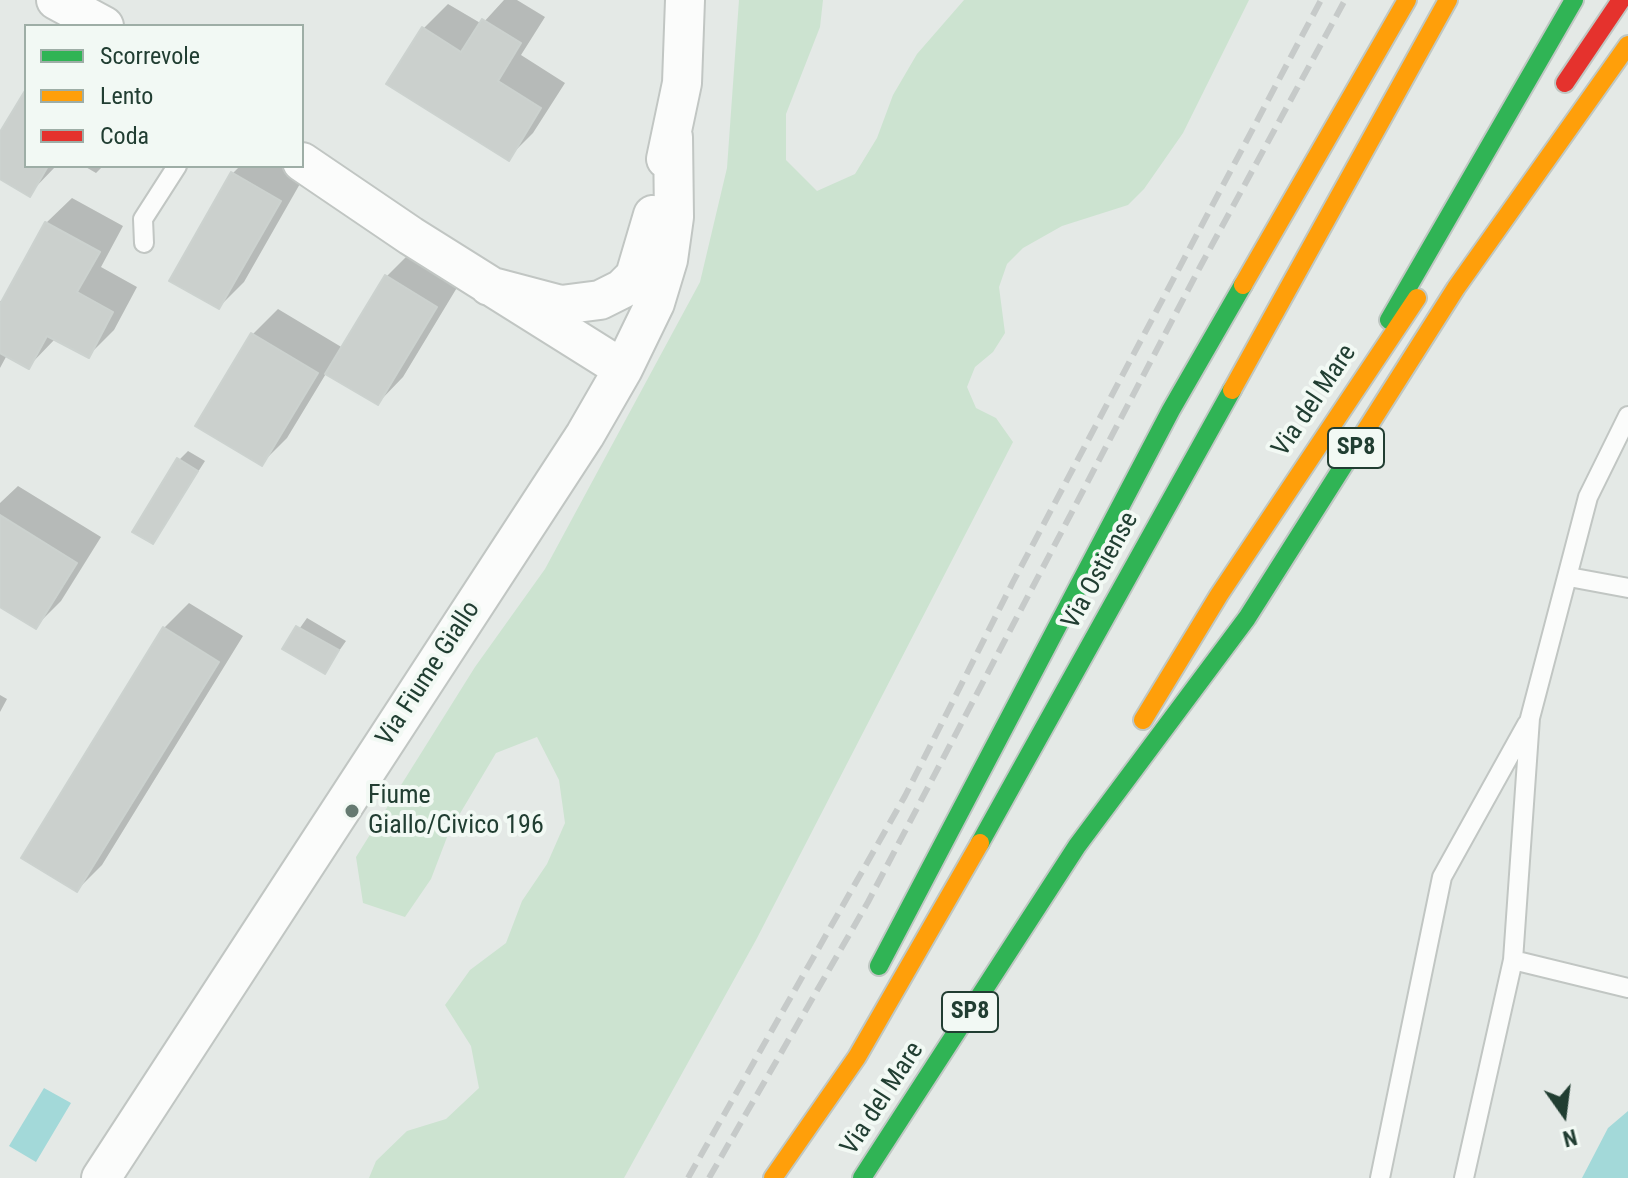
<!DOCTYPE html>
<html>
<head>
<meta charset="utf-8">
<style>
  body { margin:0 }
  #map { position:relative; width:1628px; height:1178px; overflow:hidden; background:#e4e9e6; font-family:"Roboto Condensed",sans-serif }
  canvas { display:block }
  .legend { position:absolute; left:24px; top:24px; width:280px; height:144px; box-sizing:border-box; background:#f2f9f4; border:2px solid #9eaea6; margin:0; padding:10px 14px; list-style:none; font-size:24px; color:#213e32 }
  .legend li { display:flex; align-items:center; gap:16px; height:40px }
  .legend b { width:40px; border:2px solid #9eaea6 }
  .north { position:absolute; left:1524px; top:1074px; width:80px; height:80px; -webkit-text-stroke:6px #f2f9f4; paint-order:stroke; rotate:166deg; font-size:22px; font-weight:700; line-height:32px; text-align:center; color:#213e32 }
  .north::after { content:''; display:block; margin:auto; width:28px; height:36px; background:#213e32; clip-path:polygon(50% 0,100% 100%,50% 72%,0 100%) }
</style>
</head>
<body>
<div id="map">
<canvas width="1628" height="1178"></canvas>
<ul class="legend">
<li><b style="height:10px;background:#30b455"></b>Scorrevole</li>
<li><b style="height:10px;background:#ff9f0a"></b>Lento</li>
<li><b style="height:10px;background:#e5322d"></b>Coda</li>
</ul>
<div class="north">N</div>
</div>
<script>
const g = document.querySelector('canvas').getContext('2d');
g.lineJoin = 'round';
function paint(path, color) { g.fillStyle = color; g.fill(path, 'evenodd'); }
const shape = rows => new Path2D(rows.map(r => 'M' + r).join(''));
function trace(path, color, width, dash) { g.strokeStyle = color; g.lineWidth = width; g.lineCap = dash ? 'butt' : 'round'; g.setLineDash(dash || []); g.stroke(path); }
function drawText(font, color, halo, rows, align = 'center') {
  g.font = font + ' "Roboto Condensed",sans-serif'; g.lineWidth = 8; g.setLineDash([]); g.textBaseline = 'middle'; g.strokeStyle = halo; g.fillStyle = color; for (const [text, x, y, turn = 0] of rows) {
    g.save(); g.translate(x, y); g.rotate((+turn || 0) * Math.PI / 180); g.textAlign = isNaN(turn) ? turn : align; if (halo) g.strokeText(text, 0, 0); g.fillText(text, 0, 0); g.restore();
  }
}
paint(shape([
  [739,0,823,0,820,27,786,114,786,160,817,191,855,174,877,138,893,95,917,54,964,0,1249,0,1183,133,1144,189,1128,205,1062,226,1023,248,1007,264,999,287,1005,333,993,352,975,367,967,387,976,408,996,418,1013,442,756,940,624,1178,369,1178,376,1161,407,1131,446,1119,479,1088,471,1046,445,1005,470,970,506,943,522,901,547,864,565,823,559,780,537,737,496,753,449,832,431,879,405,917,363,903,356,857,475,667,545,569,700,282,727,168]
]), '#cce3d0');
paint(shape([
  [44,1088,71,1103,36,1162,9,1146],
  [1628,1111,1628,1178,1582,1178,1608,1128]
]), '#a3d9d9');
paint(shape([
  [504,0,517,0,545,17,521,55,565,83,533,133,508,158,423,29,448,4,482,24],
  [26,93,26,166,56,166,29,194,0,177,0,136],
  [84,166,103,166,96,173],
  [240,166,289,166,305,175,244,282,219,307,233,173],
  [72,198,123,226,101,267,137,287,114,330,88,356,56,338,28,367,7,355,0,368,0,301,3,302,46,223],
  [412,251,461,281,403,377,378,403,327,372,287,438,261,464,252,335,278,309,343,348,386,277],
  [188,451,205,461,153,542,179,460],
  [18,486,101,537,61,601,36,626,0,604,0,503],
  [189,603,243,636,102,865,77,890,164,628],
  [307,618,346,641,325,671,285,649],
  [0,695,7,699,0,712]
]), '#0003');
const building = shape([
  [482,19,521,43,498,81,541,108,509,161,386,84,422,27,461,52,482,19],
  [26,89,26,166,48,166,30,197,0,179,0,132,26,89],
  [231,172,281,201,219,309,169,281,231,172],
  [45,222,100,252,77,292,113,312,89,358,47,336,29,369,0,353,0,304,45,222],
  [385,275,437,307,378,405,325,374,385,275],
  [251,333,318,373,262,466,195,426,251,333],
  [177,458,198,471,153,544,132,532,177,458],
  [0,515,77,563,36,629,0,607,0,515],
  [296,626,339,650,325,674,282,649,296,626],
  [163,627,219,662,77,892,21,858,163,627]
]);
paint(building, '#cbd0cd');
trace(building, '#ccd2cf', 2);
const lane = shape([
  [144,243,143,219,177,166],
  [1569,577,1628,588],
  [1513,960,1628,988],
  [1380,1178,1442,877,1527,724],
  [1464,1178,1513,960,1530,718,1588,497,1628,416]
]);
const street = shape([
  [56,0,104,26],
  [666,159,682,83,685,0],
  [302,162,411,236,623,369],
  [489,286,561,305,600,300,622,289,635,276,653,215],
  [101,1178,585,435,623,369,655,303,668,260,674,217,673,137]
]);
const fast = shape([
  [1389,320,1574,0],
  [980,843,1232,390],
  [879,966,1171,410,1243,285],
  [862,1178,1077,846,1247,618,1354,449]
]);
const slow = shape([
  [1243,285,1407,0],
  [1232,390,1448,0],
  [1354,449,1456,288,1628,45],
  [1143,720,1219,595,1417,298],
  [773,1178,857,1057,980,843]
]);
const jam = shape([
  [1565,83,1621,0]
]);
trace(lane, '#c1c6c3', 22);
trace(street, '#c1c6c3', 42);
trace(fast, '#bfc7c3', 22);
trace(slow, '#bfc7c3', 22);
trace(jam, '#bfc7c3', 22);
trace(lane, '#fbfcfb', 18);
trace(street, '#fbfcfb', 38);
trace(fast, '#30b455', 18);
trace(slow, '#ff9f0a', 18);
trace(jam, '#e5322d', 18);
trace(shape([
  [688,1178,905,796,1013,582,1321,0],
  [709,1178,868,902,1200,267,1345,0]
]), '#c6cac9', 6, [16, 8]);
for (const [x, y, r, color] of [
  [352,811,8,"#657a71"]
]) { const dot = new Path2D(); dot.arc(x, y, r, 0, 2 * Math.PI); g.fillStyle = color; g.fill(dot); trace(dot, '#f2f9f4', 3); }
for (const [x, y, w] of [
  [1356,448,56],
  [970,1012,56]
]) { const box = new Path2D(); box.roundRect(x - w / 2, y - 20, w, 40, 6); g.fillStyle = '#f2f9f4'; g.fill(box); trace(box, '#213e32', 2); }
drawText('bold 24px', '#213e32', null, [
  ["SP8",1356,448],
  ["SP8",970,1012]
]);
drawText('26px', '#213e32', '#f2f9f4', [
  ["Via del Mare",1315,401,-56],
  ["Via Ostiense",1101,571,-61],
  ["Via Fiume Giallo",429,674,-57],
  ["Via del Mare",883,1099,-57]
]);
drawText('26px', '#213e32', '#f2f9f4', [
  ["Fiume",368,796],
  ["Giallo/Civico 196",368,826]
], 'left');
</script>
</body>
</html>
